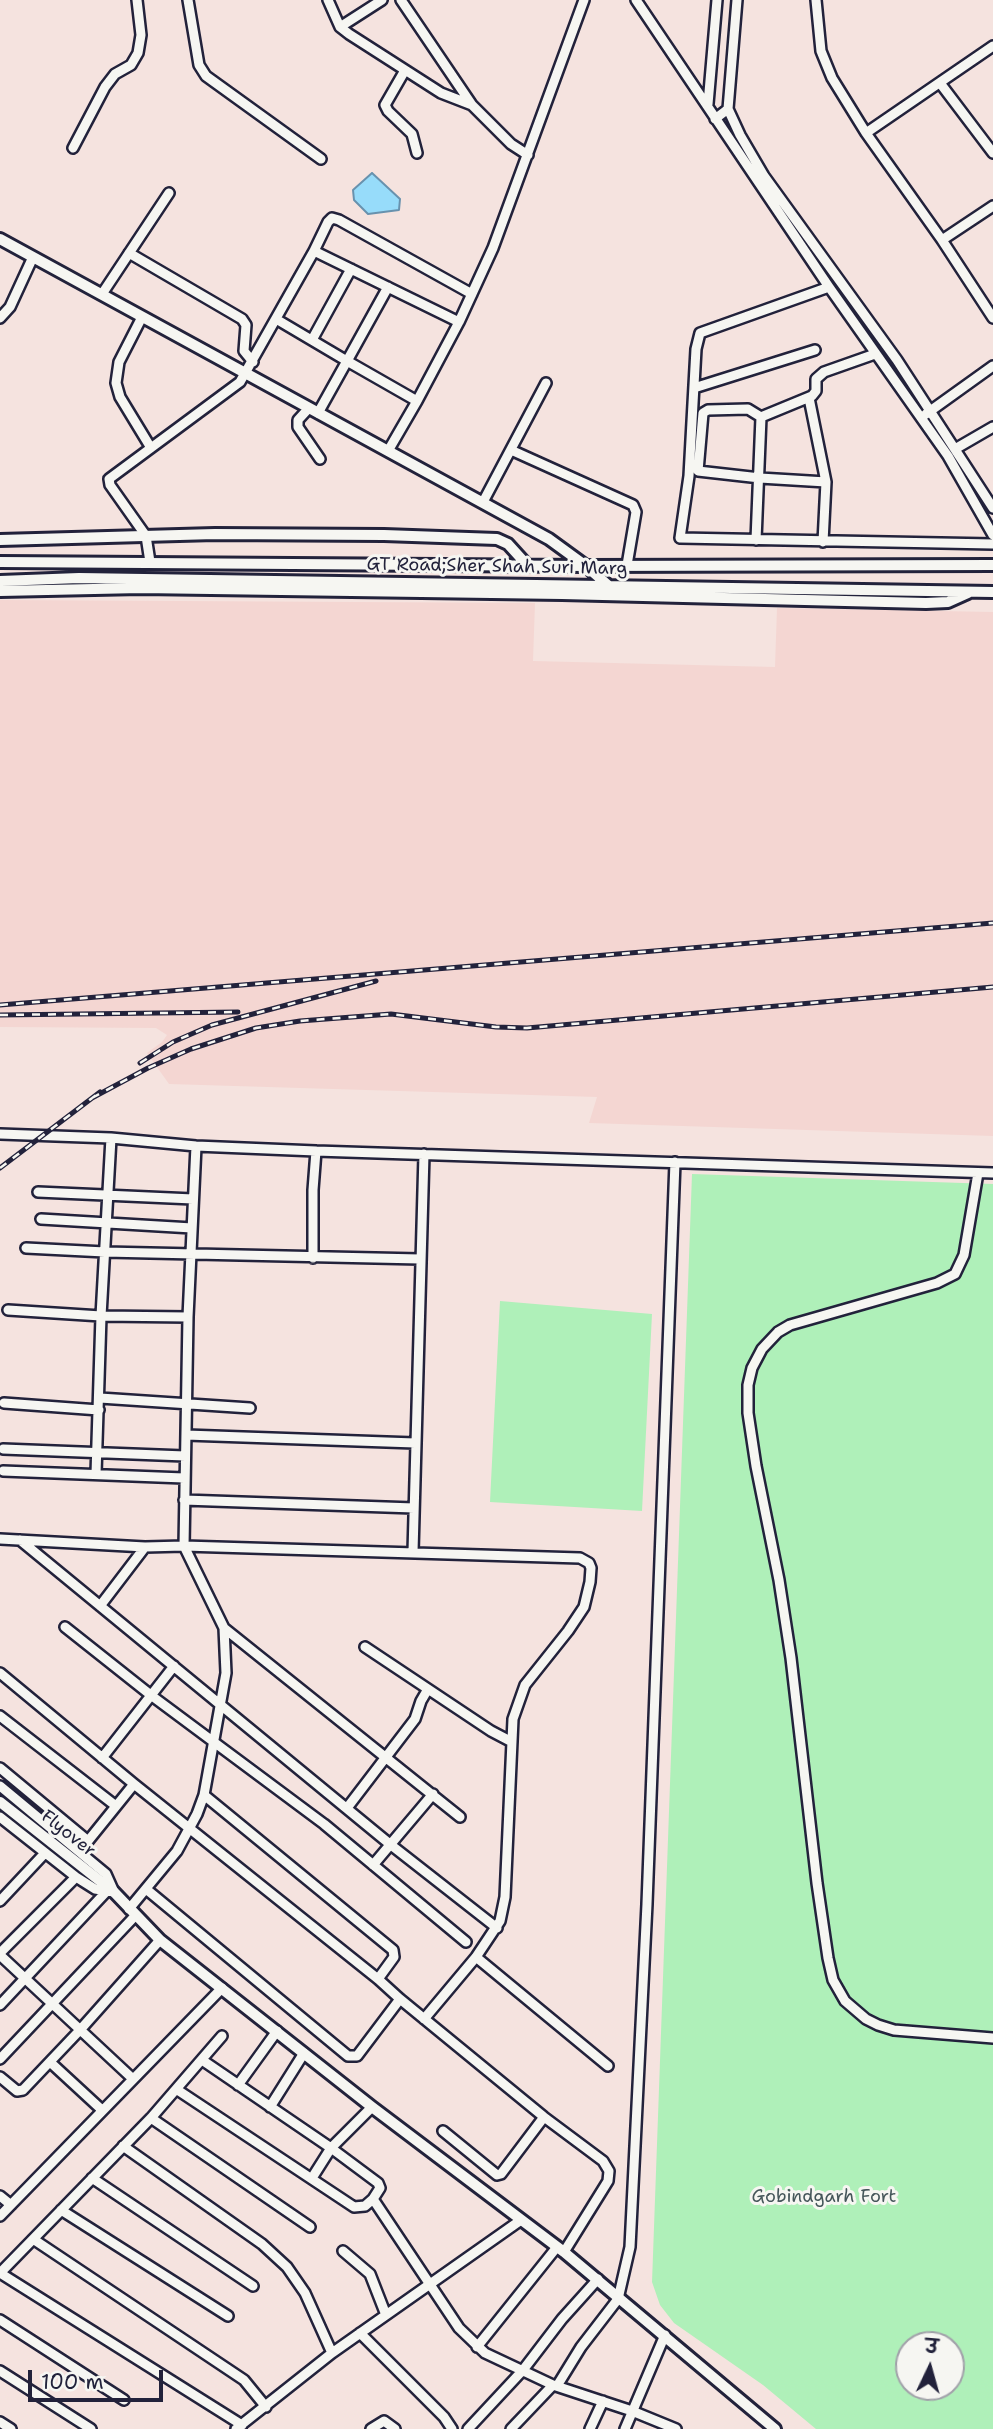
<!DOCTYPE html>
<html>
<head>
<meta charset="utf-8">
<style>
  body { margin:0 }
  #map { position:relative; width:993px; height:2429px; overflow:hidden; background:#f5e3df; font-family:"Shantell Sans","Playpen Sans Deva",sans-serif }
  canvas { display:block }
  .north { position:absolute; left:895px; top:2331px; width:70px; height:70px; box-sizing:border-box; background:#f6f6f2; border:2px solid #a1a1a9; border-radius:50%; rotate:5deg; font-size:19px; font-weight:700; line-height:28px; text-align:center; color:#22223b }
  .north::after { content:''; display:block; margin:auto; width:24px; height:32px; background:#22223b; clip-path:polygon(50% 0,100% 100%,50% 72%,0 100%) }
  .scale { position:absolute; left:28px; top:2370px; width:135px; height:32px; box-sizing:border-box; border:4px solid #22223b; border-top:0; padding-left:9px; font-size:21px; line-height:24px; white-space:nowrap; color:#22223b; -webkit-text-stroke:5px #f6f6f2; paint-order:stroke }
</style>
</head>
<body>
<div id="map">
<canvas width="993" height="2429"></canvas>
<div class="north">उ</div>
<div class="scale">100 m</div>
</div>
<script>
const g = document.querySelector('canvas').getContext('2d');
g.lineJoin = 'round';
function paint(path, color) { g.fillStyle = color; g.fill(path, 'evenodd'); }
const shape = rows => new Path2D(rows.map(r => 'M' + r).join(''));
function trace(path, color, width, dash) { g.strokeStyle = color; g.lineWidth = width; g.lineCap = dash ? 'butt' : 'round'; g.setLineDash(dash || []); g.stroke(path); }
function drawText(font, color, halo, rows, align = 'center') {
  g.font = font + ' "Shantell Sans",sans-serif'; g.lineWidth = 6; g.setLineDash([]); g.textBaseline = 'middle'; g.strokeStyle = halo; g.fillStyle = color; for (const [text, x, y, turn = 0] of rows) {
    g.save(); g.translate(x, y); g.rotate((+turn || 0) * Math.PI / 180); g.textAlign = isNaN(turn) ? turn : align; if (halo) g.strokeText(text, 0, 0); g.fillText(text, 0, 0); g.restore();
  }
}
paint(shape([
  [0,600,535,603,533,661,775,667,777,608,993,612,993,1136,589,1123,597,1097,169,1084,147,1053,162,1042,167,1035,156,1028,0,1027]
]), '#f4d6d2');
paint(shape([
  [692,1174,993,1184,993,2429,816,2429,763,2385,674,2323,660,2305,652,2282],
  [909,2345,951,2345,951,2387,909,2387],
  [500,1301,652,1314,642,1511,490,1502]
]), '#aff0b9');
const water = shape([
  [372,173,400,199,399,210,368,214,354,200,353,190,372,173]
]);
paint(water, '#97dcfa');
trace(water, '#6892ae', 2);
const minor = shape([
  [188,0,199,65,206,76,321,159],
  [328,0,340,27,349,34,441,93,472,105],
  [401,0,472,105,511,144,528,155],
  [636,0,829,287,948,456,993,535],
  [816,0,821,51,832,78,866,133,942,240,993,318],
  [340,27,382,0],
  [404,72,385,105,388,111,412,134,417,153],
  [940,83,993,153],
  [708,104,717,0],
  [728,109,740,135,764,176,897,360,993,508],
  [715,119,728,109,737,0],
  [866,133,993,46],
  [73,148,105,87,115,74,131,65,138,53,141,35,137,0],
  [942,240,993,206],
  [314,251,328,222,332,218,339,220,472,294],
  [129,253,242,319,246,325,244,351,253,362],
  [829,287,700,333,696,349,689,476,680,538,993,544],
  [102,294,169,193],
  [142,317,119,362,116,383,120,397,151,448],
  [0,318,10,307,33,257],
  [276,319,347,361,388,287],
  [312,340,351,269],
  [694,388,815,350],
  [809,398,826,482],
  [309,408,298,420,298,427,320,459],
  [318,413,347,361,417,401,459,322,493,248,584,0],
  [926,414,993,366],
  [761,417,748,409,708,410,703,413,698,471,760,478,826,482,823,542],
  [955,449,993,427],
  [511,450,633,505,636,512,627,565],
  [388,451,417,401],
  [483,502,546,383],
  [756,540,761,417,812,396,816,391,816,379,824,372,875,354],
  [150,562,146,536,110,485,109,479,240,382,314,251,459,322],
  [0,1134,111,1138,196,1146,316,1151,993,1173],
  [978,1173,964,1255,955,1274,937,1283,790,1325,778,1332,762,1349,752,1368,748,1385,748,1413,756,1466,779,1580,791,1658,817,1883,828,1958,833,1980,845,2001,866,2019,878,2025,894,2030,993,2038],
  [38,1192,193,1199],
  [41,1219,192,1228],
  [26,1248,105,1252,420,1259],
  [313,1258,313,1190,316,1151],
  [8,1310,101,1316,188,1317],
  [100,1398,250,1408],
  [4,1403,99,1410],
  [186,1435,415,1443],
  [3,1449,185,1456],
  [3,1471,184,1478],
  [96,1474,101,1316,111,1138],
  [184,1500,414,1508],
  [0,1539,145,1547,184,1546,580,1558,589,1563,591,1568,590,1582,584,1607,568,1631,525,1685,513,1719,505,1897,500,1921,476,1957,424,2019],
  [20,1540,391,1845,497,1928],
  [413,1552,424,1154],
  [100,1606,145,1547],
  [65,1627,152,1696,324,1824,466,1942],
  [224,1628,460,1817],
  [365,1647,491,1731,512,1742],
  [0,1673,134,1784,378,1979,400,1999,544,2117,603,2161,609,2171,608,2181,564,2252],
  [0,1716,116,1806],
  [102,1758,174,1666],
  [0,1768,88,1841,134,1784],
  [0,1786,106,1874,114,1892,95,1889,76,1877,0,1817],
  [204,1795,393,1950,394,1957,378,1979],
  [347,1808,415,1719,421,1701,428,1689],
  [373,1865,433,1794],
  [146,1889,348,2056,357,2056,400,1999],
  [0,1901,45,1853],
  [129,1909,177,1851,197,1814,204,1795,226,1673,224,1628,184,1546,188,1317,196,1146],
  [0,1953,76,1877],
  [0,1955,133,2079],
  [476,1957,608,2066],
  [0,2005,106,1892],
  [222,2036,151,2118,0,2273,242,2425],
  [0,2059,135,1916],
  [202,2060,331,2148,378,2183,380,2188,373,2199],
  [50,2062,102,2110],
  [0,2077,17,2091,23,2090,80,2030,160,1940],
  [238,2085,277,2031],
  [176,2089,354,2207,365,2206,373,2199,459,2328,485,2353,553,2385,632,2411,676,2429],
  [270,2107,304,2053],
  [151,2118,310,2227],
  [443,2131,497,2175,501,2174,544,2117],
  [123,2146,262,2244,287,2267,305,2293,332,2353],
  [92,2178,253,2286],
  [312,2178,331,2148,372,2107],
  [0,2196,11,2205],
  [61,2210,228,2316],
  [0,2216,222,1988],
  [33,2239,244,2380,266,2407],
  [343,2251,370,2274,386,2315],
  [0,2320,124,2400],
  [360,2333,444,2417,452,2429],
  [477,2347,557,2247],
  [0,2371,91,2429],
  [557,2386,581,2347,618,2299,630,2247,647,1904,675,1162],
  [0,2422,11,2429],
  [236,2429,332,2353,521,2220],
  [371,2429,384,2421,395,2429],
  [468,2429,523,2370,562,2319,598,2279],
  [511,2429,553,2385],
  [590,2429,603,2401],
  [625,2429,665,2335]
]);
const major = shape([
  [0,239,549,539,586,566,610,587],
  [0,540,215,534,384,535,497,539,508,544,527,565],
  [0,562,586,566,993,565],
  [0,581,79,578,993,592],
  [0,591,141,588,562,594,926,603,948,602,968,593],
  [0,1802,114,1892,160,1940,372,2107,564,2252,775,2429]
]);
trace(minor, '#22223b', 14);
trace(major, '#22223b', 16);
trace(minor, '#f6f6f2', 9);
trace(major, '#f6f6f2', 10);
const rail = shape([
  [0,1005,993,923],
  [0,1015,238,1012],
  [140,1063,173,1042,212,1025,376,981],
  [92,1098,148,1068,191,1049,256,1028,300,1021,391,1014,496,1027,527,1028,993,987],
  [0,1168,100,1092]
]);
trace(rail, '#22223b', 5);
trace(rail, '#f6f6f2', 2.5, [8]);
drawText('18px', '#22223b', '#f6f6f2', [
  ["GT Road;Sher Shah Suri Marg",497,567,1],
  ["Flyover",68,1834,38]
]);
drawText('18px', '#45565a', '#f6f6f2', [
  ["Gobindgarh Fort",824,2197]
]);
</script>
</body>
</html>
